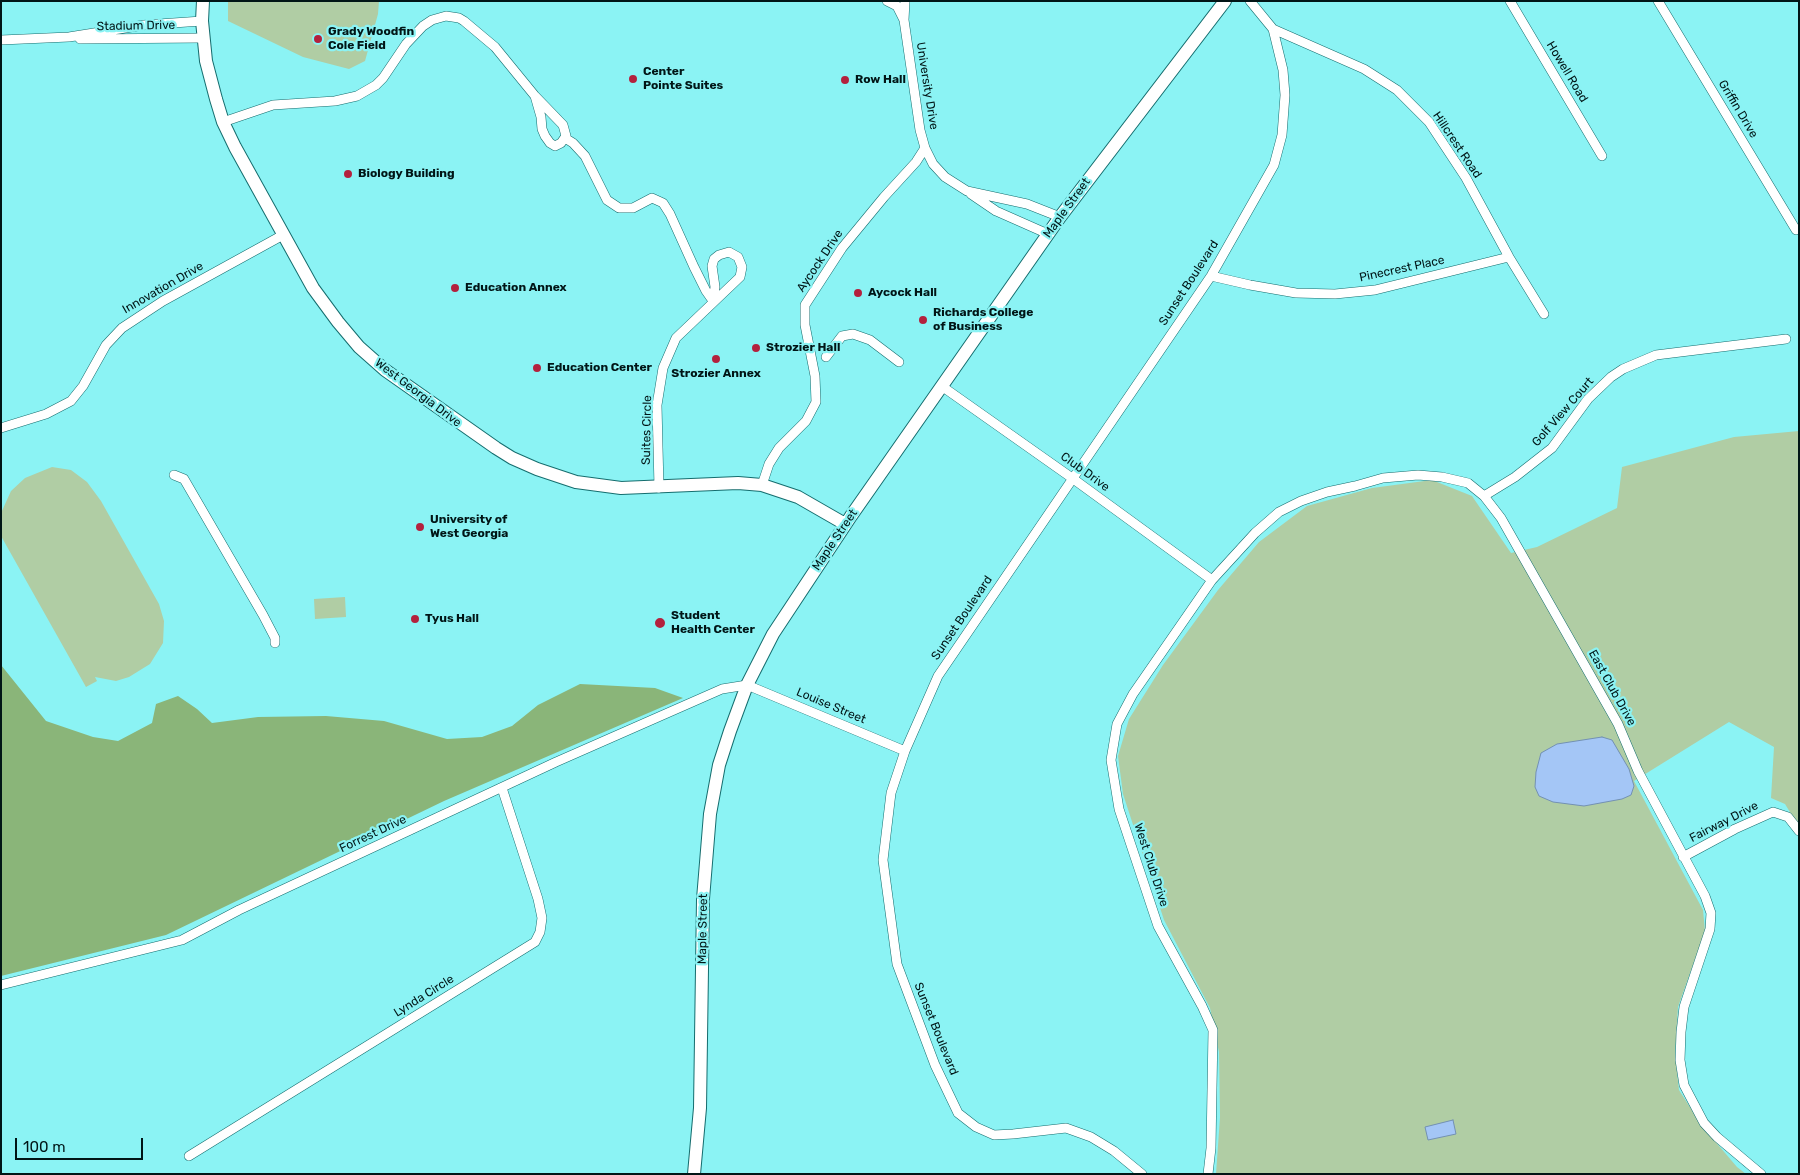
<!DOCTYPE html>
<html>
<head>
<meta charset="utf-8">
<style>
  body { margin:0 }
  #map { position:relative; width:1800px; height:1175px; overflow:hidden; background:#8bf3f4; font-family:Rubik,sans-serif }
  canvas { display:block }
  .frame { position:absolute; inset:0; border:2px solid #011516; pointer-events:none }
  .scale { position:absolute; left:15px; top:1138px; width:128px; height:22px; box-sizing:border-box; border:2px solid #011516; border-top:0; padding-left:6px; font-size:15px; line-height:18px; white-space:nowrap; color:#011516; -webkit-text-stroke:4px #8bf3f4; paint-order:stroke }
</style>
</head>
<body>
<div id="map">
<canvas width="1800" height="1175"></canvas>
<div class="frame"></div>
<div class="scale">100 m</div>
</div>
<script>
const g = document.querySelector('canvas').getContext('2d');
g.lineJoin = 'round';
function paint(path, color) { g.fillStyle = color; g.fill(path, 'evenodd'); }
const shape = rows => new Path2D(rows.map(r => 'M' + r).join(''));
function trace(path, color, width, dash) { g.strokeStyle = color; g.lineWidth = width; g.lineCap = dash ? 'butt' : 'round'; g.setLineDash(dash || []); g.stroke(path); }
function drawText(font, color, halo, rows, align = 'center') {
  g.font = font + ' Rubik,sans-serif'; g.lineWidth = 4.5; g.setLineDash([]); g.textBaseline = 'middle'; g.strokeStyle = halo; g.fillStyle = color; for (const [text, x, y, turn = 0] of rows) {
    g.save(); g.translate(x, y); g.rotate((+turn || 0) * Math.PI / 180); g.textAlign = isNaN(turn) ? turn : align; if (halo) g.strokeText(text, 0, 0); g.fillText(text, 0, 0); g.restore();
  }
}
paint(shape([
  [228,1,379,1,378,14,365,61,349,69,303,57,228,21],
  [1799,431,1799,827,1785,804,1771,798,1774,747,1729,722,1634,781,1703,910,1705,931,1678,1007,1675,1054,1679,1090,1702,1126,1737,1167,1746,1174,1216,1174,1220,1117,1219,1052,1210,1008,1164,920,1123,794,1118,756,1129,719,1163,665,1218,590,1259,542,1307,506,1372,488,1432,480,1472,496,1511,553,1537,547,1617,508,1622,467,1734,437],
  [52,467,71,470,87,482,101,501,159,604,164,621,163,643,150,664,129,677,116,681,95,677,97,681,86,687,1,536,1,513,11,491,25,478],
  [345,597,346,617,315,619,314,599]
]), '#b0cda4');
paint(shape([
  [1,665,46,721,93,737,118,741,152,723,156,704,178,696,197,709,212,723,258,717,326,716,384,721,447,739,482,737,512,726,538,705,580,684,655,688,683,698,444,801,166,935,1,976]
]), '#8ab579');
const water = shape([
  [1602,737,1612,740,1629,769,1634,786,1631,795,1622,799,1584,806,1553,802,1539,796,1535,787,1536,772,1541,753,1557,744,1602,737],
  [1453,1120,1456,1134,1428,1140,1425,1127,1453,1120]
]);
paint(water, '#a4c6f6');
trace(water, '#7391b3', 1);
const street = shape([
  [887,1,897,6,904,20],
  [905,1,904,20,920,130,925,148,933,164,945,177,967,191,1027,204,1060,217],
  [1510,1,1602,156],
  [1658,1,1796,230],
  [1273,29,1364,69,1397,90,1429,122,1466,178,1509,257,1544,314],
  [80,39,203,38],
  [1,40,69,37,144,25,202,21],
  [223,122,273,105,335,101,357,96,376,85,383,78,406,44,423,26,432,20,446,16,459,18,464,21,495,47,535,96,563,125,566,136,561,143,555,146,550,143,545,136,542,129,541,117,535,96],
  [565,138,573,143,585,156,607,200,619,208,633,208,652,198,663,203,670,214,694,267,706,291,713,301],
  [971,194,996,211,1048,234],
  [1211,276,1250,285,1296,293,1335,294,1375,290,1509,257],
  [826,357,842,336,853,334,870,340,899,362],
  [943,387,1072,478,1212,580],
  [1,428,46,414,71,401,83,386,106,345,122,328,163,301,283,235],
  [174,475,184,479,263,615,275,638,275,643],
  [762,485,769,464,779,448,806,421,816,402,815,376,805,325,805,305,842,248,884,197,916,162,925,148],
  [659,488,657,405,663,368,676,338,740,277,742,267,738,257,729,252,719,255,714,259,712,266,715,287,713,301],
  [1484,496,1515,477,1552,448,1588,399,1611,377,1623,369,1656,355,1786,339],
  [1683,857,1735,829,1773,812,1788,817,1799,831],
  [1,985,182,940,239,910,556,762,722,689,747,685,905,751],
  [189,1156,535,942,540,932,542,918,538,899,502,788],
  [1142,1174,1114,1151,1091,1137,1066,1128,1013,1134,994,1135,976,1127,958,1113,935,1065,897,964,883,860,891,793,905,751,938,676,1211,276,1274,165,1282,135,1285,95,1283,70,1273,29,1250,1],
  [1208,1174,1211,1148,1213,1030,1202,1006,1158,926,1119,809,1111,760,1117,724,1133,694,1212,580,1255,533,1279,512,1301,501,1327,492,1355,486,1383,478,1418,475,1442,477,1468,483,1484,496,1501,518,1618,724,1638,771,1705,896,1711,913,1710,929,1684,1007,1681,1032,1680,1060,1684,1085,1704,1123,1717,1137,1761,1174]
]);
const secondary = shape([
  [203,1,202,21,206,61,216,99,223,122,235,147,313,288,338,322,359,347,385,370,496,448,512,458,537,469,576,482,621,488,738,483,762,485,798,497,845,524],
  [694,1174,700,1108,703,899,710,814,719,765,730,731,747,685,773,634,851,516,1060,217,1225,1]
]);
trace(street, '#156d6e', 10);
trace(secondary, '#156d6e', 14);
trace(street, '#fff', 9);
trace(secondary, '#fff', 12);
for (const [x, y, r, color] of [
  [318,39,5,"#b3213d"],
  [633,79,5,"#b3213d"],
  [845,80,5,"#b3213d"],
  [348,174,5,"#b3213d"],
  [455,288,5,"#b3213d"],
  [858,293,5,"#b3213d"],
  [923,320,5,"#b3213d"],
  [756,348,5,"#b3213d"],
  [716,359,5,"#b3213d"],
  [537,368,5,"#b3213d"],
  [420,527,5,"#b3213d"],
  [415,619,5,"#b3213d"],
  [660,623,6,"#b3213d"]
]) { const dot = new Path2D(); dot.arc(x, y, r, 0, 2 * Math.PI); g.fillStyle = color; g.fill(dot); trace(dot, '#8bf3f4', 2); }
drawText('12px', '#011516', '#8bf3f4', [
  ["Stadium Drive",136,26,-1],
  ["Howell Road",1567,72,59],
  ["University Drive",927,86,81],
  ["Griffin Drive",1738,109,59],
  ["Hillcrest Road",1457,145,56],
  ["Maple Street",1067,208,-54],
  ["Aycock Drive",820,261,-56],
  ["Pinecrest Place",1402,269,-12],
  ["Sunset Boulevard",1189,283,-57],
  ["Innovation Drive",163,288,-30],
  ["West Georgia Drive",418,393,37],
  ["Golf View Court",1563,412,-49],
  ["Suites Circle",647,430,-89],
  ["Club Drive",1085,472,36],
  ["Maple Street",835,540,-56],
  ["Sunset Boulevard",962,618,-56],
  ["East Club Drive",1612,688,61],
  ["Louise Street",831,706,23],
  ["Fairway Drive",1724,822,-27],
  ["Forrest Drive",373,834,-25],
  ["West Club Drive",1151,865,72],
  ["Maple Street",703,929,-89],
  ["Lynda Circle",424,996,-32],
  ["Sunset Boulevard",936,1029,68]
]);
drawText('bold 12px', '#011516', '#8bf3f4', [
  ["Grady Woodfin",328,32],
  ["Cole Field",328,46],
  ["Center",643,72],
  ["Pointe Suites",643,86],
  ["Row Hall",855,80],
  ["Biology Building",358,174],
  ["Education Annex",465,288],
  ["Aycock Hall",868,293],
  ["Richards College",933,313],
  ["of Business",933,327],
  ["Strozier Hall",766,348],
  ["Education Center",547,368],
  ["Strozier Annex",716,374,"center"],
  ["University of",430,520],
  ["West Georgia",430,534],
  ["Student",671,616],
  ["Health Center",671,630],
  ["Tyus Hall",425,619]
], 'left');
</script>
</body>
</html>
